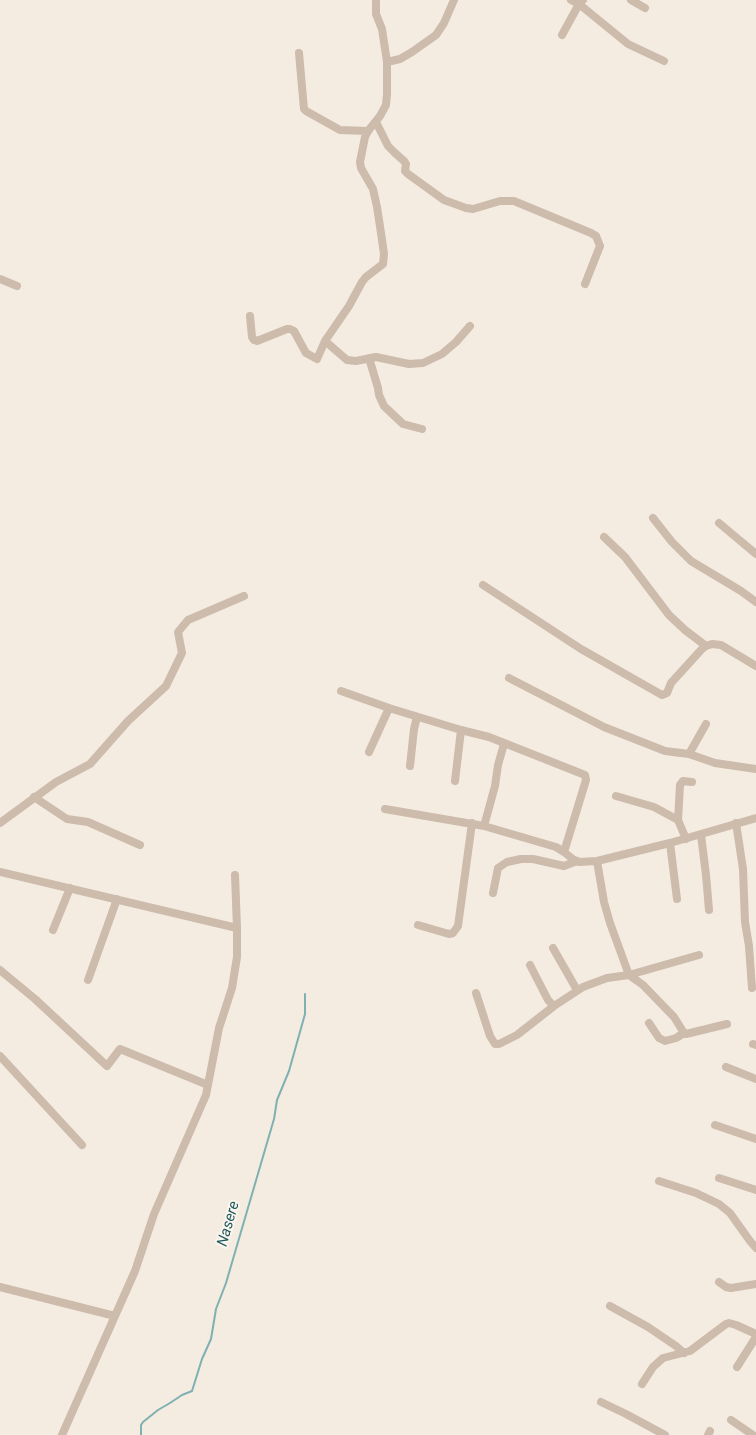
<!DOCTYPE html>
<html>
<head>
<meta charset="utf-8">
<style>
  body { margin:0 }
  canvas { display:block; background:#f4ebe1 }
</style>
</head>
<body>
<canvas width="756" height="1435"></canvas>
<script>
const g = document.querySelector('canvas').getContext('2d');
g.lineJoin = 'round';
const shape = rows => new Path2D(rows.map(r => 'M' + r).join(''));
function trace(path, color, width, dash) { g.strokeStyle = color; g.lineWidth = width; g.lineCap = dash ? 'butt' : 'round'; g.setLineDash(dash || []); g.stroke(path); }
function drawText(font, color, halo, rows, align = 'center') {
  g.font = font + ' Roboto,sans-serif'; g.lineWidth = 4; g.setLineDash([]); g.textBaseline = 'middle'; g.strokeStyle = halo; g.fillStyle = color; for (const [text, x, y, turn = 0] of rows) {
    g.save(); g.translate(x, y); g.rotate((+turn || 0) * Math.PI / 180); g.textAlign = isNaN(turn) ? turn : align; if (halo) g.strokeText(text, 0, 0); g.fillText(text, 0, 0); g.restore();
  }
}
trace(shape([
  [141,1435,141,1425,143,1422,158,1410,170,1403,182,1395,192,1391,202,1359,211,1339,216,1309,226,1283,274,1119,277,1100,289,1071,305,1014,305,994]
]), '#7fb0b2', 2);
trace(shape([
  [571,0,579,4,583,0],
  [631,0,645,8],
  [562,35,579,4,628,44,664,61],
  [299,53,304,109,306,111,340,130,368,131],
  [387,62,400,59,412,52,436,35,444,23,454,0],
  [376,122,388,146,395,153,404,161,406,164,405,171,408,174,444,200,466,208,473,209,500,201,514,201,591,233,596,236,600,246,585,284],
  [0,279,17,286],
  [250,316,252,337,254,340,257,341,287,329,290,329,294,331,306,353,317,359,325,341,349,306,362,282,366,277,383,264,384,254,381,233,377,207,373,189,361,168,360,162,365,137,368,131,380,116,386,105,387,94,387,62,382,29,376,14,376,0],
  [325,341,347,360,356,361,376,357,409,364,423,363,442,354,456,342,470,326],
  [369,358,378,388,379,395,384,406,403,424,422,429],
  [653,518,672,542,691,561,741,591,756,602],
  [719,523,756,554],
  [604,537,625,557,669,615,685,630,706,646],
  [483,585,581,649,662,695,667,693,671,683,701,650,706,646,712,644,721,645,756,666],
  [509,678,604,727,665,751,689,754,715,763,756,769],
  [341,691,389,708,461,730,489,737,585,775,586,780,564,852],
  [369,752,389,708],
  [689,754,706,724],
  [410,766,414,729,417,717],
  [455,781,461,730],
  [616,796,654,807,678,820],
  [34,797,67,819,88,822,140,845],
  [385,809,484,826,556,847,564,852,574,860,579,862,597,861,670,843,756,818],
  [0,823,56,782,90,764,128,721,166,686,182,653,178,632,188,620,244,596],
  [736,823,743,869,745,922,749,946,752,988],
  [484,826,495,786,498,765,504,744],
  [701,835,706,875,709,910],
  [686,839,678,820,680,785,683,781,692,782],
  [670,843,677,899],
  [597,861,604,902,610,923,629,975,643,985,674,1017,684,1033,686,1034,727,1024],
  [0,872,237,928],
  [493,893,498,868,507,862,521,859,533,859,564,866,577,861],
  [418,925,449,934,453,933,458,926,472,823],
  [53,930,70,888],
  [553,948,577,990],
  [530,965,548,1000,554,1006],
  [0,970,35,999,107,1066,120,1049,208,1085],
  [88,980,117,899],
  [476,993,490,1036,495,1044,499,1044,517,1035,554,1006,583,987,607,978,629,975,699,955],
  [649,1023,659,1038,665,1041,676,1038,684,1033],
  [753,1044,756,1045],
  [0,1056,82,1145],
  [726,1067,756,1079],
  [715,1125,756,1139],
  [719,1178,756,1190],
  [659,1181,696,1193,719,1204,730,1213,750,1241,756,1248],
  [719,1282,726,1287,731,1288,756,1284],
  [0,1287,115,1316],
  [610,1306,648,1327,676,1346,684,1353],
  [737,1367,756,1337],
  [642,1384,653,1367,663,1358,690,1351,726,1324,729,1323,736,1325,756,1334],
  [601,1402,626,1414,665,1435],
  [731,1420,753,1435],
  [62,1435,135,1271,154,1214,206,1095,219,1028,232,988,237,957,237,928,235,875],
  [708,1435,710,1431]
]), '#cdbbac', 8);
drawText('italic 15px', '#1f5a5e', '#fbf5ee', [
  ["Nasere",229,1224,-74]
]);
</script>
</body>
</html>
